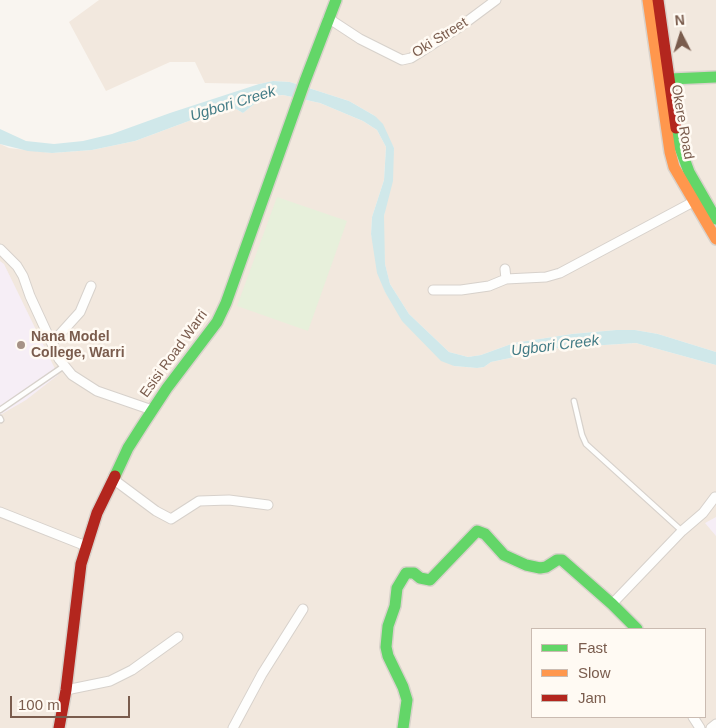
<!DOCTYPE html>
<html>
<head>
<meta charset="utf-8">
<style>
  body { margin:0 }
  #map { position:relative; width:716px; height:728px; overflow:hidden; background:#f9f5f0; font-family:Helvetica,sans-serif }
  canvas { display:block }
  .legend { position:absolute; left:531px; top:628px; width:175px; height:90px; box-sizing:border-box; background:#fffaf3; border:1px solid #cabbb1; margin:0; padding:6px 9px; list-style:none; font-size:15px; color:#7a5c4d }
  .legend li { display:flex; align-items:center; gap:10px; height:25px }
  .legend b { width:25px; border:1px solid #cabbb1 }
  .north { position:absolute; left:656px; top:10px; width:50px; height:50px; -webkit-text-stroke:4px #fffaf3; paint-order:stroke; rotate:355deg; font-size:14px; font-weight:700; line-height:20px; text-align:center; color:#7a5c4d }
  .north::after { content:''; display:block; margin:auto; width:18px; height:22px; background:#7a5c4d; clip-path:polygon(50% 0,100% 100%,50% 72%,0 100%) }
  .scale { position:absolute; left:10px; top:696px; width:120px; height:22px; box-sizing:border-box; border:2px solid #7a5c4d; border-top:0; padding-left:6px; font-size:15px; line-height:18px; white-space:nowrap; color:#7a5c4d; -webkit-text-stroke:4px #fffaf3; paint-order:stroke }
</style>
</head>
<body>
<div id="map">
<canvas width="716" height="728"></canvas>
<ul class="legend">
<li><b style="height:6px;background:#63d668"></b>Fast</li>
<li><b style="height:6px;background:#ff974d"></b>Slow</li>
<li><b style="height:6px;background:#b3261e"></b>Jam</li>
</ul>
<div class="north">N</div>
<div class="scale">100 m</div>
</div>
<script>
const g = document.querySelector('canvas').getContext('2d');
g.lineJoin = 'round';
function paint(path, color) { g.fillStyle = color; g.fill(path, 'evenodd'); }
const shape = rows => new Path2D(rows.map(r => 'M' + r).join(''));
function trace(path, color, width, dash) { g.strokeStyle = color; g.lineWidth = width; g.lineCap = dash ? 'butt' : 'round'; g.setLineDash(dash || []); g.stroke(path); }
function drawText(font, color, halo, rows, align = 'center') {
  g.font = font + ' Helvetica,sans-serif'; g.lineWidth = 5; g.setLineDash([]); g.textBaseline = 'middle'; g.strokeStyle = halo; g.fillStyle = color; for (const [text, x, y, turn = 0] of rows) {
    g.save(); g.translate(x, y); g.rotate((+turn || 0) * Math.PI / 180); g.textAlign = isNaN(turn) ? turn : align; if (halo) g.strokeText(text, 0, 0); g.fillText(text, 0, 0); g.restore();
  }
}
paint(shape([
  [99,0,716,0,716,352,658,334,635,330,616,330,572,334,514,343,481,355,468,357,449,352,409,314,390,284,385,264,383,234,384,216,394,148,375,116,349,101,290,82,273,81,259,84,205,83,195,62,170,62,106,91,69,22],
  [283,95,320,103,363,121,377,130,386,147,384,180,372,217,371,234,385,292,454,366,477,368,484,367,491,362,558,348,636,343,716,365,716,728,0,728,0,144,9,148,52,153,92,150,135,141,213,112,227,108,236,109,243,113,262,98],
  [532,629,705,629,705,717,532,717]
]), '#f2e8de');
paint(shape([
  [0,261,4,264,58,375,26,400,0,415],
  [716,517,716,536,705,523]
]), '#f6eef6');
paint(shape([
  [277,197,347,221,308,331,237,306]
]), '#e7f0db');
paint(shape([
  [273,81,290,82,349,101,375,116,383,124,394,148,393,181,384,216,385,264,390,284,409,314,449,352,468,357,481,355,514,343,572,334,616,330,635,330,658,334,716,352,716,365,636,343,558,348,491,362,484,367,477,368,454,366,441,361,402,321,385,292,377,273,371,234,372,217,384,180,386,147,377,130,363,121,320,103,283,95,271,96,262,98,243,113,236,109,227,108,213,112,135,141,92,150,52,153,28,151,0,144,0,129,26,141,54,144,83,141,112,134,170,113,259,84]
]), '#d0e8ea');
const lane = shape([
  [574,401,582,435,586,444,682,531],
  [0,410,64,366],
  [0,418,1,420]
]);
const street = shape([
  [328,18,360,39,402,60,411,58,419,53,461,26,496,0],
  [0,249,17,266,23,276,30,296,59,359,72,375,97,391,152,410],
  [505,269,506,279,546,277,560,273,693,202],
  [433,290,461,290,489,286,506,279],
  [52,343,80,312,91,286],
  [113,479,156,511,171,519,199,501,229,500,268,505],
  [0,512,86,546],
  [612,604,682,531,703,513,715,497],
  [66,690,110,681,132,670,178,637],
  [693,717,700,728],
  [233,728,262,674,303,609],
  [711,728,716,724]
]);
const fast = shape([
  [670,79,716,77],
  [676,128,678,142,689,172,716,219],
  [115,476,128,448,142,426,167,388,217,322,226,303,305,81,336,0],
  [403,728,407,700,403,687,388,656,386,647,388,626,395,606,397,588,406,573,414,573,420,578,430,580,477,531,485,534,504,555,526,565,540,568,546,567,557,560,562,560,612,604,637,629]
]);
const slow = shape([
  [648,0,670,152,674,167,716,239]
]);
const jam = shape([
  [658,0,676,128],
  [59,728,66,690,81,564,97,513,115,476]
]);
trace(lane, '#d7d1cb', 7);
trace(street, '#d7d1cb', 11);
trace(fast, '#d9d2cb', 14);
trace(slow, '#d9d2cb', 14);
trace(jam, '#d9d2cb', 14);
trace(lane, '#fefefd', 4.5);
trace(street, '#fefefd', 9);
trace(fast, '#63d668', 11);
trace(slow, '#ff974d', 11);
trace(jam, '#b3261e', 11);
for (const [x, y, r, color] of [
  [21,345,5,"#a69286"]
]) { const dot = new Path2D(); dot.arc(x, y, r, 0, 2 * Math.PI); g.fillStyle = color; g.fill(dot); trace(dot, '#fffaf3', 2); }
drawText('14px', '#7a5c4d', '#fffaf3', [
  ["Oki Street",440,38,-32],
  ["Okere Road",682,122,80],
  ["Esisi Road Warri",174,354,-54]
]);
drawText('bold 14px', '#7a5c4d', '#fffaf3', [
  ["Nana Model",31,337],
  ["College, Warri",31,353]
], 'left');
drawText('italic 15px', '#437c86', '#fffaf3', [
  ["Ugbori Creek",233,104,-17],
  ["Ugbori Creek",555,346,-7]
]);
</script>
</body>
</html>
